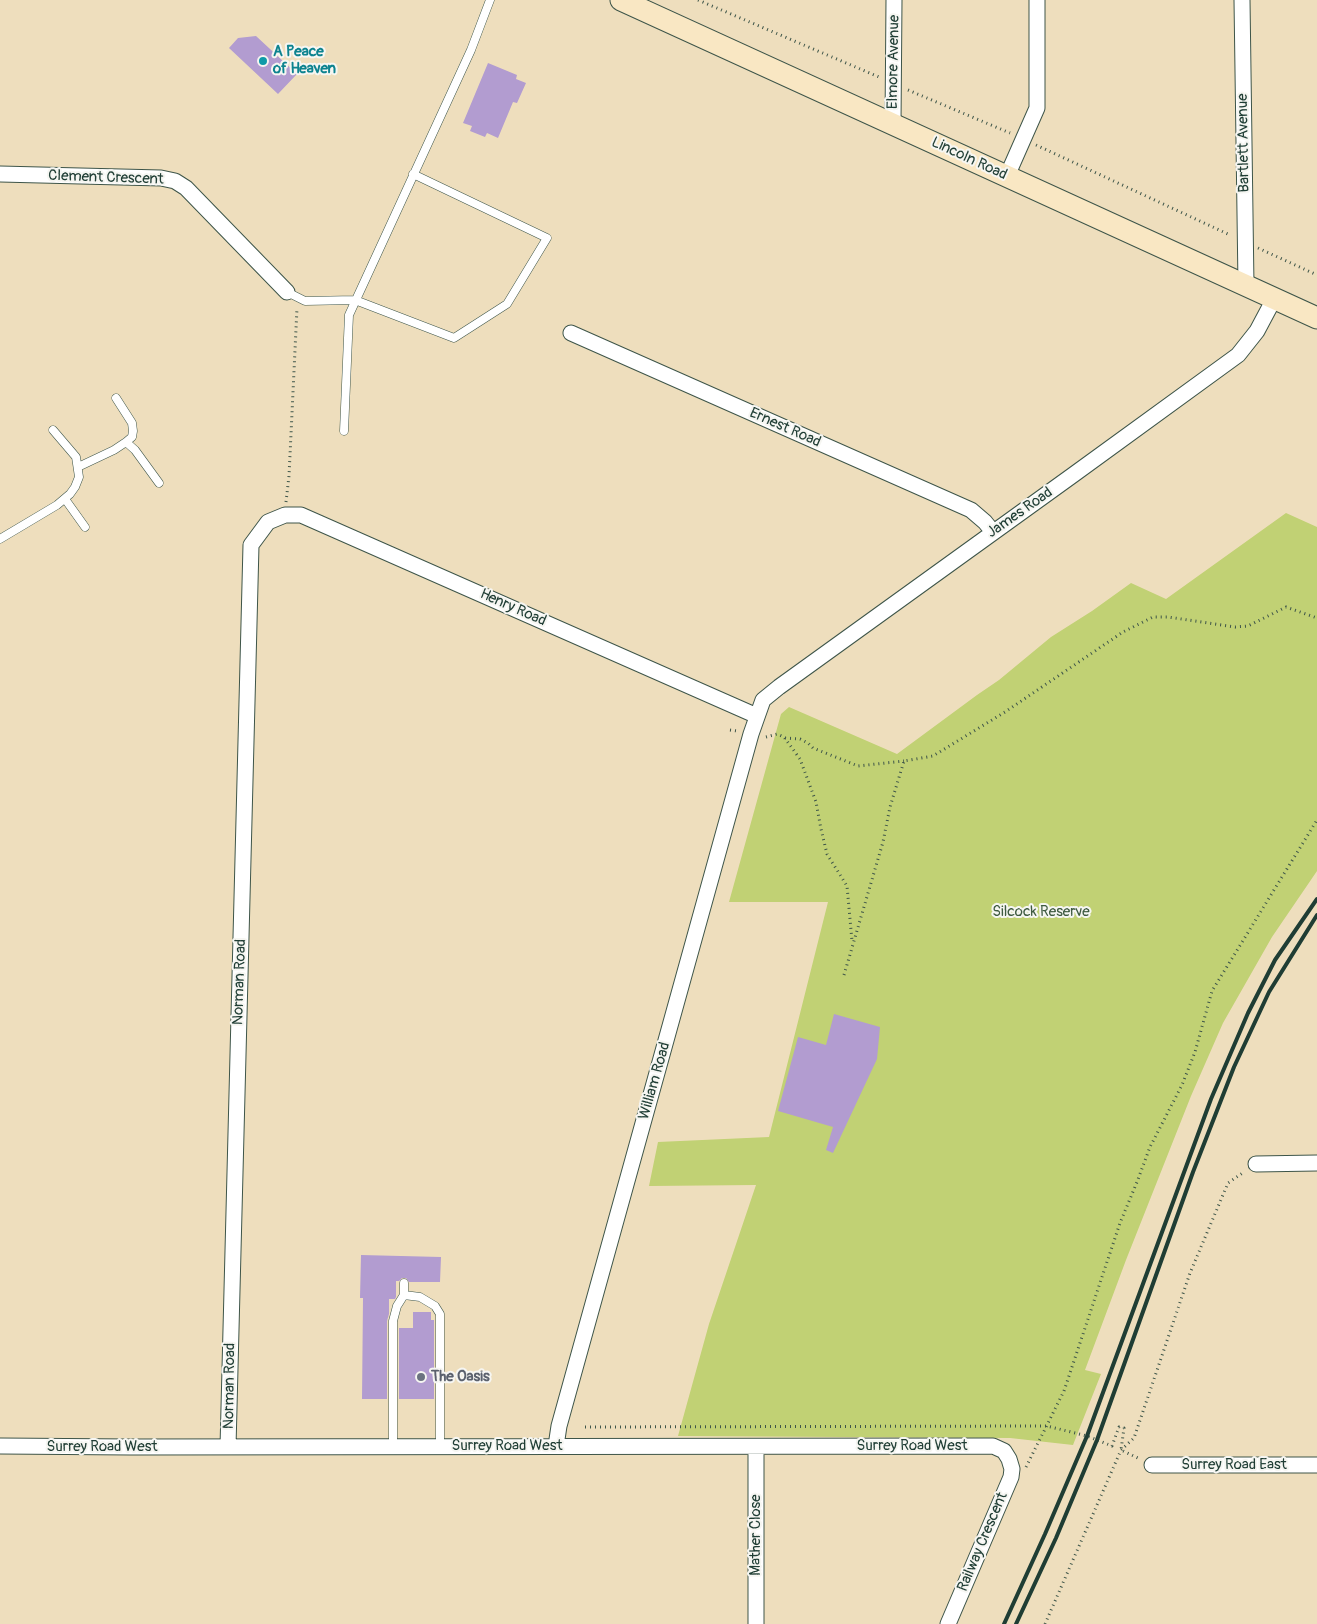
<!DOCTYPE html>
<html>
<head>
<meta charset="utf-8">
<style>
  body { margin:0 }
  canvas { display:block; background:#eedebd }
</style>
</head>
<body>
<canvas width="1317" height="1624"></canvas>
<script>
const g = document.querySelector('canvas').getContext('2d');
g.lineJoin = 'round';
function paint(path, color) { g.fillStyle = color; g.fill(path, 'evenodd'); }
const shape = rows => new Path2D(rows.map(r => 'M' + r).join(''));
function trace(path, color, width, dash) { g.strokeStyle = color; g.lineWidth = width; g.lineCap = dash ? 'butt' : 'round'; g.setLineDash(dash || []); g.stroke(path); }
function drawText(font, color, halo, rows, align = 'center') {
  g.font = font + ' Pangolin,sans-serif'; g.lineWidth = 4; g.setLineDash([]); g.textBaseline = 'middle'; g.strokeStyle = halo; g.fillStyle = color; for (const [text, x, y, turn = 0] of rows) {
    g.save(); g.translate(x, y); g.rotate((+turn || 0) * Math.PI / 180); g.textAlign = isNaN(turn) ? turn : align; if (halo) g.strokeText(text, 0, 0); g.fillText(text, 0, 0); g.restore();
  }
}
paint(shape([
  [1286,513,1317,527,1317,871,1272,937,1223,1023,1191,1096,1126,1260,1085,1370,1101,1374,1073,1445,1010,1438,678,1436,709,1324,756,1185,649,1186,658,1142,769,1137,828,902,729,902,781,714,789,707,897,754,977,695,999,680,1051,637,1092,611,1131,583,1166,599]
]), '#c1d174');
paint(shape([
  [256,36,297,74,278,94,229,48,238,38],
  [488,63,517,75,516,79,526,83,517,103,513,102,498,138,487,133,485,137,470,131,472,126,463,123],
  [834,1014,880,1027,877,1059,833,1153,826,1150,833,1127,778,1111,798,1037,826,1045],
  [361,1255,441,1257,440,1282,409,1282,406,1278,402,1278,399,1281,396,1281,396,1297,395,1299,389,1299,389,1314,387,1321,387,1399,362,1399,363,1298,360,1298],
  [413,1312,431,1312,431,1320,434,1320,434,1399,399,1399,399,1328,413,1328]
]), '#b29cd0');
const lane = shape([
  [287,292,305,301,355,300,454,338,507,304,547,238,413,174],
  [344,431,349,315,471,50,490,0],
  [126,442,135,450,159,483],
  [78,467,114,450,126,442,132,437,133,431,132,423,116,398],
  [65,499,85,527],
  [0,539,57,505,70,494,75,487,79,477,76,457,53,430],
  [404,1295,420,1297,435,1306,440,1314,440,1446],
  [393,1446,393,1321,397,1306,404,1295,404,1283]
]);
const street = shape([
  [1242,0,1246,285],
  [893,124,894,0],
  [0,174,161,178,175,181,186,188,287,292],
  [1007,176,1037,108,1037,0],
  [571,333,971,510,985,522,993,532],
  [1256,1164,1317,1163],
  [0,1446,131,1447,993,1446,1004,1451,1009,1459,1012,1469,1011,1477,948,1624],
  [556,1446,559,1426,751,734,763,700,779,687,1073,475,1238,355,1257,331,1274,299],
  [228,1447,251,545,268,522,285,515,301,515,757,716],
  [1152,1465,1317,1465],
  [756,1624,756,1447]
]);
const secondary = shape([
  [621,0,1317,318]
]);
trace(lane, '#3e5549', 9);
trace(street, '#3e5549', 17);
trace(secondary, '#3e5549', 23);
trace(shape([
  [698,0,879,77],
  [908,90,1010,133],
  [1036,145,1230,235],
  [1258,248,1317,275],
  [286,502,289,476,297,308],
  [730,730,737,731],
  [766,737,777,734,784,737,800,759,816,802,821,829,827,854,847,886,852,941],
  [785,738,800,739,808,743,813,748,858,766,904,761],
  [844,975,883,842,890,807,904,761,933,756,1005,712,1123,632,1153,617,1168,617,1235,627,1248,626,1286,607,1317,618],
  [585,1427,1047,1426,1087,1436,1112,1446,1119,1427,1124,1428,1121,1450,1140,1459],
  [1026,1467,1064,1391,1120,1223,1137,1182,1150,1147,1182,1085,1195,1052,1212,991,1317,820],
  [1045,1624,1121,1450,1134,1438,1190,1273,1228,1183,1244,1172]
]), '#3e5549', 3, [1, 4]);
trace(lane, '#fff', 8);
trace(street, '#fff', 15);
trace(secondary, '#f9e7c3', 21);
trace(shape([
  [1004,1624,1045,1534,1087,1436,1211,1099,1248,1013,1275,960,1317,899],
  [1016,1624,1056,1538,1097,1440,1193,1172,1234,1067,1269,992,1317,915]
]), '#1f3d34', 4);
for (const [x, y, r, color] of [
  [263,61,5,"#0f9aa8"],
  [421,1377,5,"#6b7280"]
]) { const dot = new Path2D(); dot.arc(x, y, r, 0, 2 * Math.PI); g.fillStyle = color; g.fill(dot); trace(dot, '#f6f6f2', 2); }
drawText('bold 15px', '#0d838f', '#f6f6f2', [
  ["A Peace",273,52],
  ["of Heaven",273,69]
], 'left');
drawText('15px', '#1f3d34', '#f6f6f2', [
  ["Elmore Avenue",894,62,-89],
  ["Bartlett Avenue",1244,143,-91],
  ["Lincoln Road",969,159,25],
  ["Clement Crescent",106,178,2],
  ["Ernest Road",785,428,24],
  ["James Road",1020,513,-35],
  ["Henry Road",513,608,24],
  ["Norman Road",240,982,-88],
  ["William Road",655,1081,-74],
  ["Norman Road",230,1386,-89],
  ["Surrey Road West",507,1446],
  ["Surrey Road West",912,1446],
  ["Surrey Road West",102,1447],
  ["Surrey Road East",1234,1465],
  ["Mather Close",756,1535,-90],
  ["Railway Crescent",983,1542,-67]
]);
drawText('15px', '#3f5b41', '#f6f6f2', [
  ["Silcock Reserve",1041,912]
]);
drawText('bold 15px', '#5b616d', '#f6f6f2', [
  ["The Oasis",431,1377]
], 'left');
</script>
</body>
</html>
